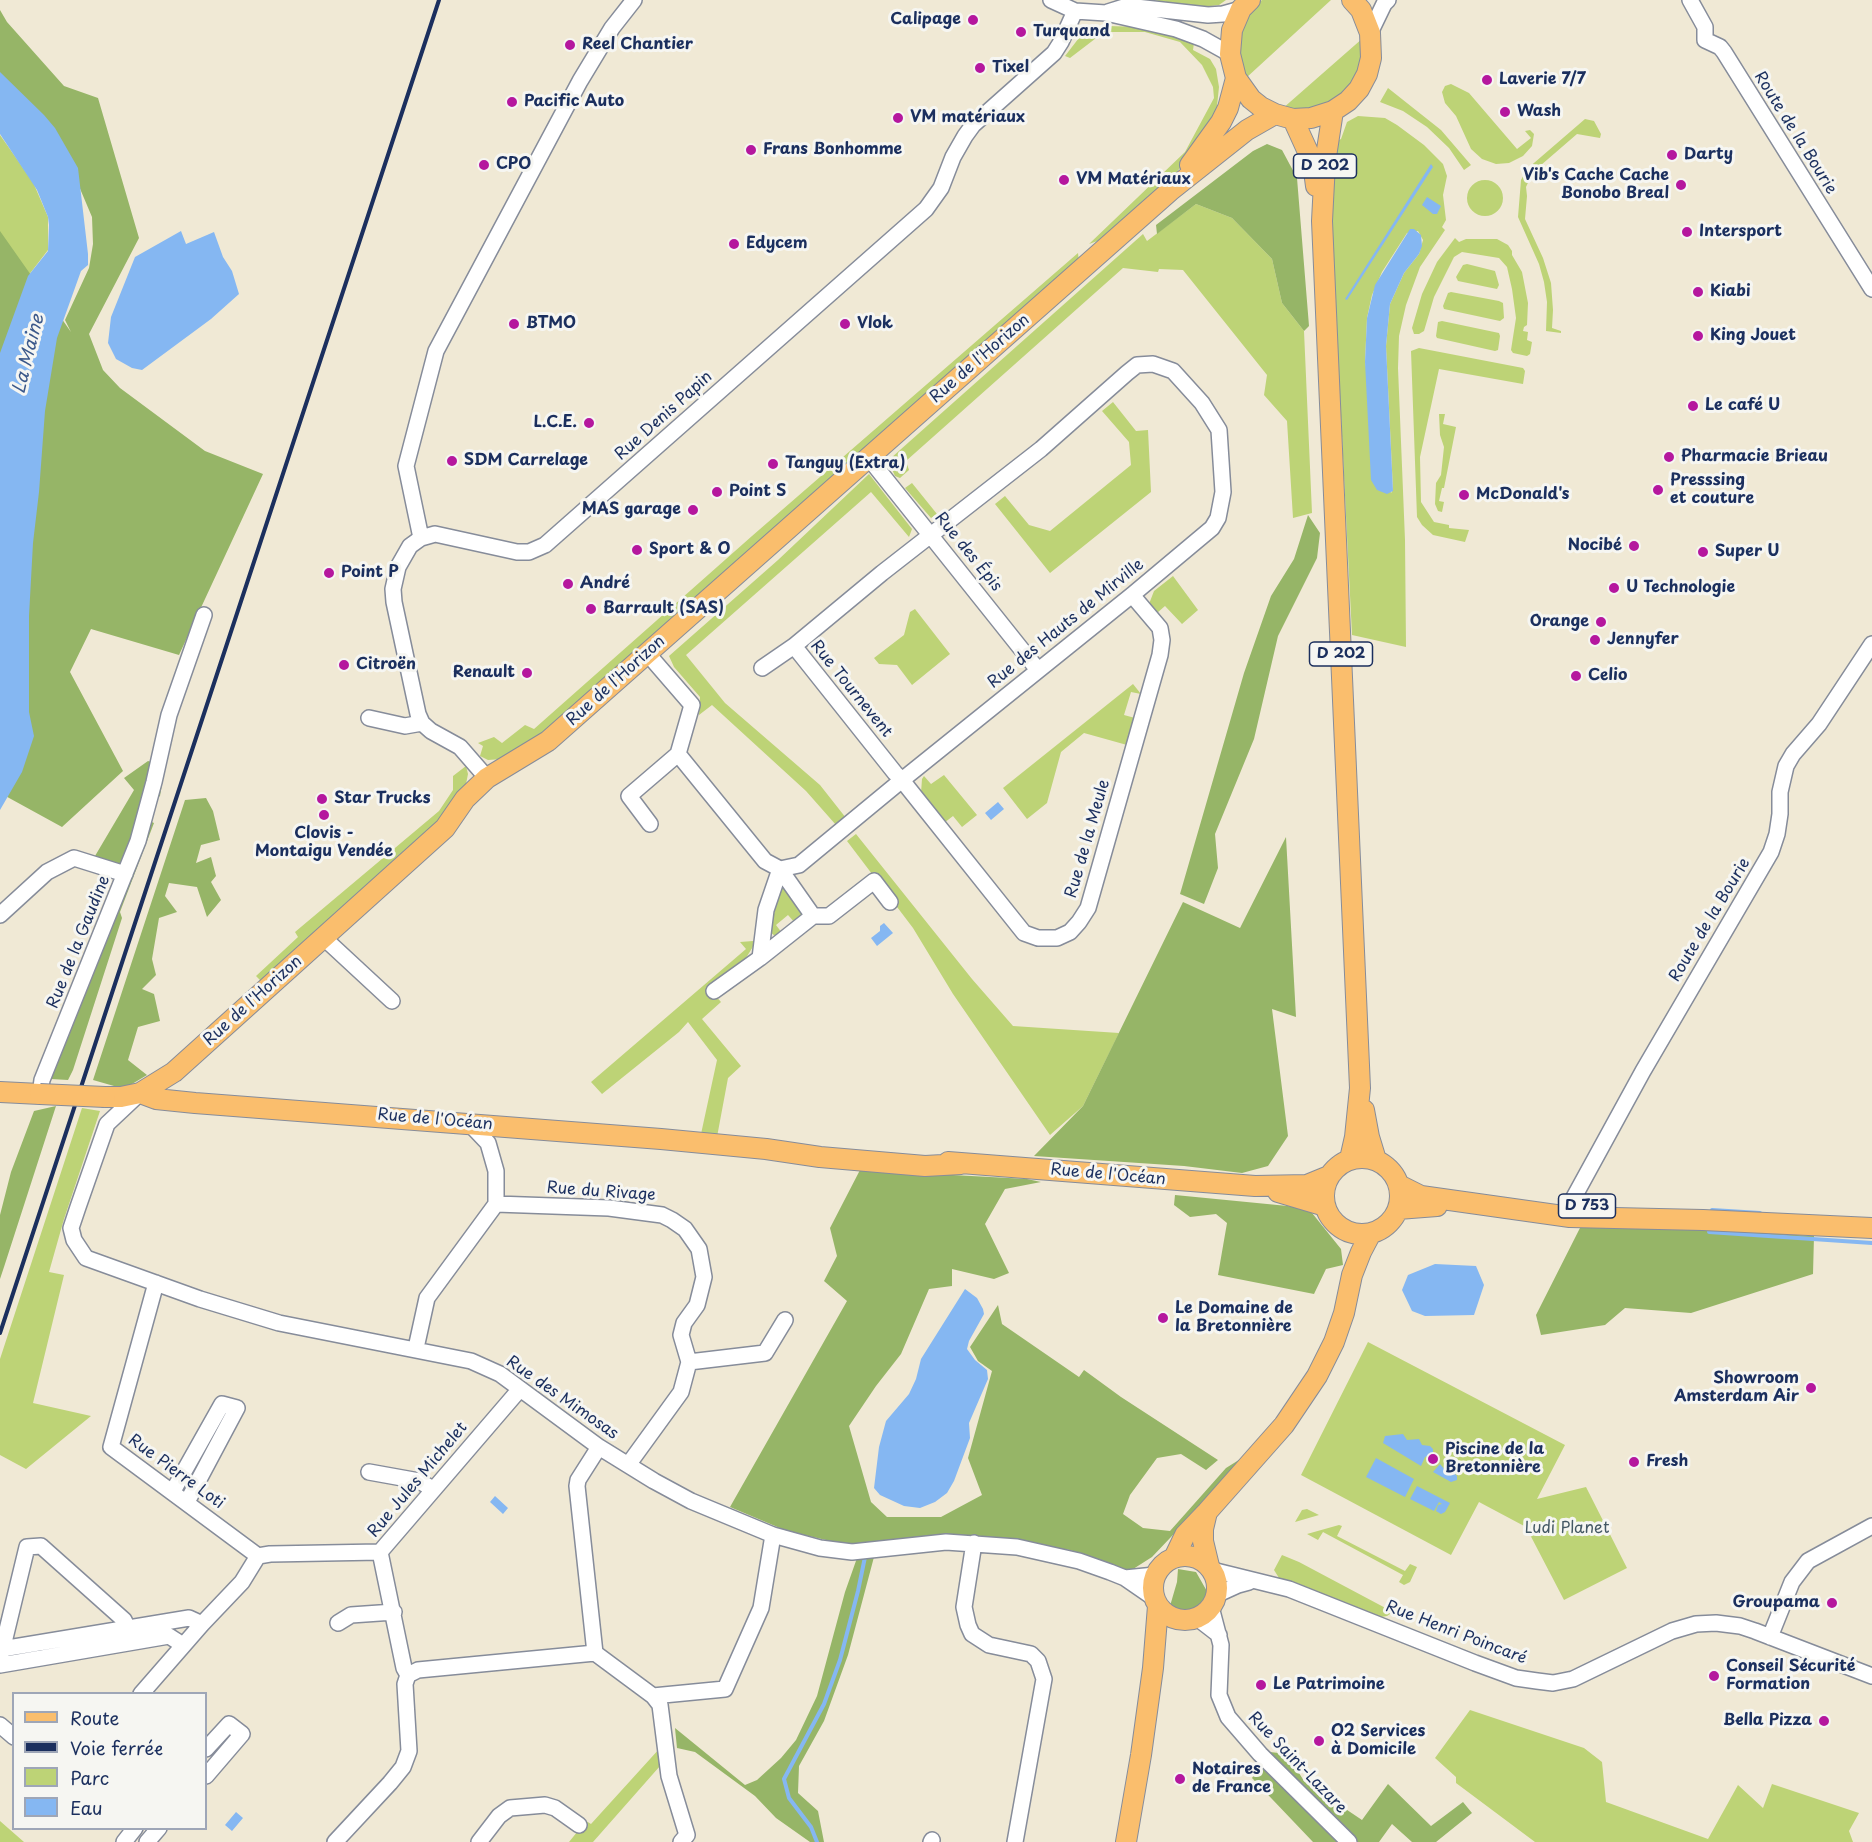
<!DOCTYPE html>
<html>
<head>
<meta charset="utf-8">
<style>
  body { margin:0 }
  #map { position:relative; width:1872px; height:1842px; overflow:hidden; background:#f0e9d5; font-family:"Playpen Sans",sans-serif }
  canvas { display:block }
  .legend { position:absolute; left:12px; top:1692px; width:195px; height:138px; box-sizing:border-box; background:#f6f6f2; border:2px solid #9ea6b7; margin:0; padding:8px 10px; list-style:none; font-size:18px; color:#1b2f5e }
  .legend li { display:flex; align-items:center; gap:12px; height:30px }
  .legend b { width:30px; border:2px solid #9ea6b7 }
</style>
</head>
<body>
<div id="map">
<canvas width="1872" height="1842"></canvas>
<ul class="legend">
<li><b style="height:8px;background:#fabe6d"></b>Route</li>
<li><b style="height:8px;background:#1b2f5e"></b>Voie ferrée</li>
<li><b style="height:16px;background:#bdd376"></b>Parc</li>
<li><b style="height:16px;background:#85b7f2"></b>Eau</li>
</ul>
</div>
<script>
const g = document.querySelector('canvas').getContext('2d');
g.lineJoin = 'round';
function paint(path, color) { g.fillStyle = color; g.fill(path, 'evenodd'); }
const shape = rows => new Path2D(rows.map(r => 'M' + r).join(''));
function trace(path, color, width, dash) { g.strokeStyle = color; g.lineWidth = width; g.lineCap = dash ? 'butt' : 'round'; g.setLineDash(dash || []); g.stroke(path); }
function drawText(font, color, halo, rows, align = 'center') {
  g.font = font + ' "Playpen Sans",sans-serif'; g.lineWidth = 6; g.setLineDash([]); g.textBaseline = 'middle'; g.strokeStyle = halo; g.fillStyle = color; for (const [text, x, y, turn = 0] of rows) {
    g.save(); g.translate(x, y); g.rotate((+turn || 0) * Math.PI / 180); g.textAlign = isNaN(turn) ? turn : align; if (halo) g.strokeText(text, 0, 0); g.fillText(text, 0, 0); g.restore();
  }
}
paint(shape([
  [1152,0,1226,0,1219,5,1203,7],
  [1262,0,1331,0,1246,78,1239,58,1239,32,1254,6],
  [1108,26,1141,27,1194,43,1193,50,1210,59,1216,69,1219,87,1217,106,1220,109,1193,151,1173,177,1106,238,1089,244,1185,152,1214,98,1213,87,1202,65,1180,42,1145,32,1104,32,1070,58,1065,56,1082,34],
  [1363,38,1361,72,1345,96,1321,109,1298,112,1282,109],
  [1451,84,1469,93,1517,149,1531,138,1525,131,1530,130,1534,134,1532,146,1523,156,1509,163,1496,164,1482,159,1471,149,1456,116,1445,103,1442,92,1445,86],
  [1388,88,1441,130,1471,165,1464,170,1449,148,1427,127,1403,111,1380,102],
  [1358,116,1385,118,1397,125,1424,145,1443,164,1447,176,1443,195,1446,220,1442,227,1445,230,1420,267,1406,305,1399,336,1398,368,1405,540,1406,647,1352,635,1332,237,1333,143,1341,139,1347,122],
  [1418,231,1423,240,1419,254,1404,273,1390,304,1386,346,1393,490,1391,493,1365,362,1367,318,1372,295,1382,272,1407,233],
  [1585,119,1594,121,1601,134,1600,138,1577,134,1533,172,1526,187,1527,196,1525,219,1543,258,1551,283,1553,310,1552,328,1561,331,1561,333,1546,331,1547,302,1544,282,1539,264,1518,217,1521,180,1527,169],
  [0,135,33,182,48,217,48,250,28,276,0,235],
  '1467 198a18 18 0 1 1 36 0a18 18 0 1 1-36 0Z',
  [1196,204,1232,218,1272,259,1282,303,1304,331,1312,513,1293,518,1287,421,1264,395,1267,375,1183,270,1159,269,1158,272,1123,268,906,461,909,470,900,478,895,476,890,465,891,458,1143,234,1147,241],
  [1455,238,1459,242,1466,239,1497,239,1508,245,1512,251,1512,255,1522,272,1528,303,1527,325,1524,327,1523,331,1528,332,1527,340,1532,342,1530,354,1527,356,1513,353,1511,350,1516,318,1512,289,1507,267,1499,258,1462,252,1454,257,1434,297,1424,331,1419,334,1414,334,1412,328,1422,294,1437,262],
  [1078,253,1079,262,532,743,502,759,488,760,480,756,483,746,478,743,494,737,502,743,525,725,534,729,752,536],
  [1467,264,1495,271,1499,285,1497,289,1458,281,1456,277,1463,265],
  [1451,292,1499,301,1503,303,1504,318,1500,321,1444,309,1443,306,1448,293],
  [1442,321,1499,333,1500,336,1498,350,1495,351,1437,338,1436,336,1438,322],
  [1419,348,1523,368,1525,371,1523,384,1439,369,1420,457,1421,502,1434,522,1449,525,1449,528,1469,530,1465,542,1433,535,1422,525,1417,517,1411,351],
  [1113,402,1136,431,1148,430,1151,492,1050,573,995,504,1005,496,1029,525,1050,531,1131,465,1129,442,1102,411],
  [1439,414,1445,414,1443,424,1456,427,1444,488,1442,488,1439,501,1444,502,1442,512,1438,511,1435,504,1436,483,1441,475,1444,447,1440,435],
  [869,474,912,529,909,537,871,492,686,655,725,703,820,785,846,818,836,825,806,791,712,705,699,715,700,697,674,667,669,656,778,560],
  [912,483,937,514,931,518,905,488],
  [1173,576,1198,610,1182,624,1165,606,1157,613,1149,604,1154,591],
  [915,609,950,654,912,685,897,665,879,664,874,658,904,635,910,612],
  [1133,684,1141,694,1131,692,1124,715,1135,718,1127,745,1084,733,1061,752,1047,803,1027,819,1003,788],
  [466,766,468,774,465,789,446,819,263,983,256,976,298,937,295,932,439,811,453,790,453,776],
  [944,775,977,815,962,827,953,816,944,823,921,793,922,779,924,776,931,784],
  [856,834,972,979,1013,1026,1119,1033,1083,1106,1050,1135,953,994,913,928,847,841],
  [784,888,805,911,804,915,795,923,788,915,776,925,782,933,775,936,770,932,779,891],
  [753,941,754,945,741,966,732,968,708,987,721,1002,702,1019,741,1066,728,1078,717,1137,701,1134,717,1060,688,1022,679,1032,602,1094,591,1082,746,949,740,942],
  [82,1108,100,1111,64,1219,49,1272,64,1275,33,1403,91,1416,26,1469,0,1455,0,1359],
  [1368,1342,1565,1445,1537,1499,1586,1487,1627,1568,1564,1600,1526,1527,1479,1502,1451,1555,1301,1475],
  [1307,1509,1319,1515,1295,1522,1302,1510],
  [1339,1525,1342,1526,1337,1536,1405,1571,1410,1564,1417,1567,1410,1582,1404,1585,1399,1582,1403,1575,1323,1532,1318,1540,1307,1534],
  [1282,1555,1299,1562,1393,1612,1387,1616,1381,1617,1279,1578,1274,1570],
  [1470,1710,1584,1748,1602,1762,1606,1802,1708,1839,1738,1785,1763,1808,1772,1784,1859,1813,1849,1831,1853,1842,1535,1842,1456,1783,1456,1777,1435,1758],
  [660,1748,660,1766,593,1842,569,1842,586,1821,591,1824],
  [0,1821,24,1842,0,1842]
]), '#bdd376');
paint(shape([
  [0,10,7,22,64,86,98,98,139,238,89,334,103,370,120,388,205,451,263,474,179,655,91,629,70,672,123,771,62,827,0,793,0,231,71,332,65,320,89,268,93,244,92,217,70,165,0,78],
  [1267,144,1282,150,1297,178,1309,326,1304,331,1282,303,1272,259,1232,218,1196,204,1157,234,1156,225,1253,151],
  [1308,515,1320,533,1317,558,1278,636,1254,739,1215,834,1218,868,1204,904,1180,894,1244,673,1271,596,1294,559],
  [148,761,165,766,160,796,142,808,141,817,154,823,120,912,122,918,73,1070,68,1080,51,1079,122,871,95,856,134,790,124,778],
  [206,798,213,811,220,840,201,845,196,863,211,857,216,876,211,882,221,900,207,917,197,887,169,883,165,896,177,912,159,918,152,959,156,975,142,989,154,994,160,1021,138,1027,128,1060,147,1075,132,1084,121,1088,93,1080,185,800],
  [1286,837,1296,1017,1272,1009,1288,1136,1268,1166,1242,1173,1184,1166,1034,1156,1083,1106,1183,902,1240,928],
  [56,1106,4,1267,0,1279,0,1215,11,1172,34,1111],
  [860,1170,1027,1179,1041,1182,1005,1189,985,1224,1009,1273,994,1279,952,1269,952,1286,929,1289,901,1354,876,1386,849,1426,871,1502,887,1517,941,1517,982,1495,968,1458,992,1371,978,1361,970,1347,998,1305,1002,1324,1079,1377,1084,1370,1121,1397,1218,1460,1206,1470,1181,1454,1157,1458,1130,1495,1123,1514,1143,1528,1170,1531,1226,1468,1242,1458,1227,1478,1152,1557,1130,1571,1070,1550,974,1538,852,1546,787,1531,730,1507,847,1301,824,1281,837,1256,830,1228],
  [1175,1195,1308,1208,1341,1249,1343,1265,1326,1269,1314,1294,1218,1275,1227,1223,1216,1214,1190,1217,1174,1205],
  [1583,1222,1814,1236,1813,1274,1691,1313,1625,1308,1605,1325,1541,1335,1536,1315],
  [874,1557,848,1655,824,1721,799,1766,798,1793,818,1811,824,1842,810,1842,776,1818,755,1796,695,1752,677,1748,675,1728,745,1785,757,1780,781,1758,796,1740,817,1696,845,1592,857,1558],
  [1178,1569,1196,1572,1208,1593,1198,1610,1192,1612,1179,1612,1170,1606,1177,1582],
  [1270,1752,1287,1754,1304,1781,1362,1820,1388,1784,1431,1826,1463,1802,1472,1813,1436,1842,1412,1842,1392,1824,1379,1842,1313,1842,1252,1778]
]), '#96b567');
paint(shape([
  [0,72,44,115,55,128,78,168,88,254,88,265,81,271,57,338,45,411,39,492,33,543,29,616,29,712,34,736,22,772,0,810,0,353,28,276,48,251,49,225,48,217,37,190,0,134],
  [1431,164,1433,167,1347,300,1345,299],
  [1427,197,1441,206,1437,214,1433,214,1422,205],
  [1410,229,1414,229,1421,235,1422,246,1419,254,1404,273,1390,304,1386,346,1393,491,1387,494,1377,490,1371,480,1365,362,1367,318,1375,285],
  [181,231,186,244,214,232,223,257,232,271,239,294,211,319,142,370,132,368,116,359,108,343,111,317,135,257],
  [998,802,1004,809,991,820,985,813],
  [884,923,893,933,877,946,871,938,880,931,880,926],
  [1435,1264,1476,1266,1484,1285,1474,1315,1425,1316,1412,1311,1402,1290,1408,1275],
  [965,1289,977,1298,983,1309,984,1314,969,1341,967,1349,975,1360,987,1370,988,1379,969,1423,970,1438,954,1481,947,1493,935,1502,920,1508,904,1506,880,1495,874,1488,879,1447,886,1421,909,1394,916,1379,921,1359],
  [1403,1434,1407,1440,1419,1439,1422,1445,1430,1446,1433,1449,1433,1454,1425,1457,1421,1466,1383,1443,1385,1436],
  [1376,1458,1414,1479,1405,1497,1366,1477],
  [1440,1464,1446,1471,1452,1471,1457,1476,1457,1480,1451,1482,1433,1472],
  [1417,1486,1450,1503,1445,1512,1441,1514,1436,1511,1438,1505,1442,1504,1439,1502,1434,1511,1410,1499],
  [495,1496,508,1508,503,1514,490,1502],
  [236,1812,243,1818,232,1831,225,1825]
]), '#85b7f2');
trace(shape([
  [1712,1210,1760,1213],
  [1709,1232,1872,1243],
  [817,1842,811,1827,789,1798,784,1779,824,1704,840,1660,858,1591,865,1557]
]), '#85b7f2', 4);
const minor = shape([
  [1051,0,1075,11,1106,13,1176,29,1203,39,1230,54],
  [1690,0,1705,27,1705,40,1720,47,1724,52,1872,289],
  [1108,12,1127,6,1208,15,1223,14,1241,9],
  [1370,33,1384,4,1388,0],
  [868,457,1038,670],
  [421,538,406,466,436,351,580,81,612,28,634,0],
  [647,653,692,705,678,754,765,861,780,869,799,865,902,780,1132,595,1212,528,1218,518,1223,492,1219,430,1202,403,1173,371,1153,364,1137,365,1127,373,1041,449,882,573,794,646,895,773,902,780,909,789,1024,933,1038,938,1057,938,1070,932,1079,922,1088,908,1160,655,1162,640,1160,628,1132,595],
  [762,668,794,646],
  [369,718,405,726,422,723],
  [487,778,460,747,431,731,422,723,418,714,394,602,393,589,398,567,410,546,421,538,435,534,517,552,529,552,545,545,926,209,941,188,953,157,965,136,973,125,1054,53,1061,42,1075,11],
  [650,824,629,796,678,754],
  [0,915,47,872,74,858,125,874],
  [813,916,829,916,874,881,890,902],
  [324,938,392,1001],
  [714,991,760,958,813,916,780,869,766,910,760,958],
  [140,1093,107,1124,78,1207,71,1228,74,1240,86,1258,200,1299,279,1323,471,1361,500,1374,599,1447,654,1481,691,1501,773,1535,820,1548,852,1552,946,1542,1017,1547,1079,1561,1110,1572,1125,1578,1154,1598],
  [40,1094,42,1080,138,841,154,782,169,715,204,615],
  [469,1123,488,1143,496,1171,496,1204],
  [1570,1217,1573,1199,1643,1071,1771,852,1777,834,1780,814,1780,792,1786,766,1793,754,1819,724,1872,644],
  [156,1283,111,1447,258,1556,270,1554,380,1552],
  [416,1348,427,1298,496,1204,609,1208,662,1215,672,1220,685,1229,699,1249,704,1277,697,1305,684,1323,681,1335,689,1362,681,1392,628,1465],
  [689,1362,765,1353,785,1320],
  [369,1472,419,1481,433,1489],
  [173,1491,222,1404,237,1408,187,1502],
  [974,1543,964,1607,968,1625,972,1634,989,1645,1031,1654,1038,1661,1044,1679,1015,1842],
  [380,1552,520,1389],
  [380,1552,404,1668,408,1675],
  [1212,1570,1289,1589,1475,1663,1516,1678,1537,1681,1553,1683,1573,1679,1672,1631,1696,1624,1716,1623,1740,1626,1755,1631,1872,1676],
  [1125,1578,1155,1575],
  [1216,1595,1238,1585,1249,1582],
  [1211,1607,1221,1645,1219,1695,1228,1717,1260,1754,1349,1842],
  [1197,1618,1219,1635],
  [338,1623,351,1615,394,1612],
  [1770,1637,1792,1582,1808,1561,1872,1526],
  [2,1649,189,1618,202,1624],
  [595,1653,577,1486,578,1480,599,1447],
  [0,1659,27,1547,41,1546,124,1620,128,1628],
  [0,1665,169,1636,183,1645],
  [408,1675,418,1670,595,1653,653,1696,660,1705,669,1776,687,1835,681,1842],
  [141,1694,202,1624,242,1582,258,1556],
  [653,1696,725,1689,761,1608,773,1535],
  [0,1725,14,1737],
  [206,1749,229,1724,242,1734,206,1776],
  [124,1842,135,1828],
  [147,1842,159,1828],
  [335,1842,390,1783,403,1767,409,1751,405,1684,408,1675],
  [479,1842,499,1816,510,1808,545,1805,555,1808,579,1825],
  [931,1842,932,1840]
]);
const major = shape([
  [1250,0,1241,9,1232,30,1230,54,1236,78,1251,99,1261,107,1275,114,1293,119,1311,118,1333,111,1348,101,1359,89,1367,74,1371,58,1370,33,1361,10,1352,0],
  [1333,111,1325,163,1322,221,1360,1088,1355,1137,1350,1159],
  [1293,119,1313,163,1316,186],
  [1190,165,1221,122,1228,108,1236,78],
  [0,1092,40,1094],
  [140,1093,174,1072,445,828,465,799,487,778,548,741,1170,191,1247,130,1275,114],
  [105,1097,121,1097,140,1093,156,1099,195,1103,661,1139,766,1149,820,1157,925,1166,961,1164],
  [1364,1110,1369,1137,1376,1160],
  '1324 1196a38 38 0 1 1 76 0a38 38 0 1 1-76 0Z',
  [948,1162,1255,1186,1307,1185,1329,1176],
  [1399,1185,1421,1196,1570,1217,1703,1220,1872,1228],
  [1278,1192,1325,1206],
  [1398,1209,1437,1206],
  [1207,1512,1203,1529,1203,1541,1209,1566],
  '1153 1588a32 32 0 1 1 64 0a32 32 0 1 1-64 0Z',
  [1174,1558,1185,1535,1207,1512,1284,1425,1317,1376,1334,1342,1344,1313,1352,1275,1361,1252,1371,1233],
  [1126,1842,1141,1755,1153,1668,1158,1606]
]);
trace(minor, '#868c9a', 18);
trace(major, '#868c9a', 22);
trace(minor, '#fff', 15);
trace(major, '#fabe6d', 20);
trace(shape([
  [0,1333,439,0]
]), '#1b2f5e', 4);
const majorBridge = shape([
  [40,1094,105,1097]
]);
trace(majorBridge, '#868c9a', 22, []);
trace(majorBridge, '#fabe6d', 20);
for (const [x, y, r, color] of [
  [973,20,6,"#b5179e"],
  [1021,32,6,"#b5179e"],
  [570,45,6,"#b5179e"],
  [980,68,6,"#b5179e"],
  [1487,80,6,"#b5179e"],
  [512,102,6,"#b5179e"],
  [1505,112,6,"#b5179e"],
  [898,118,6,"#b5179e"],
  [751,150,6,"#b5179e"],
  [1672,155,6,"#b5179e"],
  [484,165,6,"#b5179e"],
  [1064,180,6,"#b5179e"],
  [1681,185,6,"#b5179e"],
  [1687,232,6,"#b5179e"],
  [734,244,6,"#b5179e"],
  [1698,292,6,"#b5179e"],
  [514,324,6,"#b5179e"],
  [845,324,6,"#b5179e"],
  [1698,336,6,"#b5179e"],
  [1693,406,6,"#b5179e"],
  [589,423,6,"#b5179e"],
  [1669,457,6,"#b5179e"],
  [452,461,6,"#b5179e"],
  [773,464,6,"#b5179e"],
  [1658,490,6,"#b5179e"],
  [717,492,6,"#b5179e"],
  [1464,495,6,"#b5179e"],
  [693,510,6,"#b5179e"],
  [1634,546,6,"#b5179e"],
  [637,550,6,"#b5179e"],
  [1703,552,6,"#b5179e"],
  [329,573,6,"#b5179e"],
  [568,584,6,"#b5179e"],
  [1614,588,6,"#b5179e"],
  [591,609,6,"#b5179e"],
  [1601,622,6,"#b5179e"],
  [1595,640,6,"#b5179e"],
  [344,665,6,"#b5179e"],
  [527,673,6,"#b5179e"],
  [1576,676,6,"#b5179e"],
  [322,799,6,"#b5179e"],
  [324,815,6,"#b5179e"],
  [1163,1318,6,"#b5179e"],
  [1811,1388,6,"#b5179e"],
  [1433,1459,6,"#b5179e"],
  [1634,1462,6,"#b5179e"],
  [1832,1603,6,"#b5179e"],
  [1714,1676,6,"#b5179e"],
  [1261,1685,6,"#b5179e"],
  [1824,1721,6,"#b5179e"],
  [1319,1741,6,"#b5179e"],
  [1180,1779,6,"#b5179e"]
]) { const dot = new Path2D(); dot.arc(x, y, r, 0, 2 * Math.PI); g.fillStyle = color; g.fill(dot); trace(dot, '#f6f6f2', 2); }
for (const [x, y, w] of [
  [1325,166,63],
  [1341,654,63],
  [1587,1206,57]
]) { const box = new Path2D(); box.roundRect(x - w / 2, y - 12, w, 24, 4.5); g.fillStyle = '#f6f6f2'; g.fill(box); trace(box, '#1b2f5e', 1.5); }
drawText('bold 15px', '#1b2f5e', null, [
  ["D 202",1325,166],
  ["D 202",1341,654],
  ["D 753",1587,1206]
]);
drawText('bold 16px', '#1b2f5e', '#f6f6f2', [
  ["Calipage",961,20,"right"],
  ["Turquand",1033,32],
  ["Reel Chantier",582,45],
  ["Tixel",992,68],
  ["Laverie 7/7",1499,80],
  ["Pacific Auto",524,102],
  ["Wash",1517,112],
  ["VM matériaux",910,118],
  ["Frans Bonhomme",763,150],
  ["Darty",1684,155],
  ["CPO",496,165],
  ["Vib's Cache Cache",1669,176,"right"],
  ["Bonobo Breal",1669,194,"right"],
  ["VM Matériaux",1076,180],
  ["Intersport",1699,232],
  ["Edycem",746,244],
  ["Kiabi",1710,292],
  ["BTMO",526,324],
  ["Vlok",857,324],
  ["King Jouet",1710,336],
  ["Le café U",1705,406],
  ["L.C.E.",577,423,"right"],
  ["Pharmacie Brieau",1681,457],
  ["SDM Carrelage",464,461],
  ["Tanguy (Extra)",785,464],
  ["Presssing",1670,481],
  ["et couture",1670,499],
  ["Point S",729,492],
  ["McDonald's",1476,495],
  ["MAS garage",681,510,"right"],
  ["Nocibé",1622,546,"right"],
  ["Sport & O",649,550],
  ["Super U",1715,552],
  ["Point P",341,573],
  ["André",580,584],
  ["U Technologie",1626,588],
  ["Barrault (SAS)",603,609],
  ["Orange",1589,622,"right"],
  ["Jennyfer",1607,640],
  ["Citroën",356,665],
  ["Renault",515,673,"right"],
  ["Celio",1588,676],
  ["Star Trucks",334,799],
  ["Clovis -",324,834,"center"],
  ["Montaigu Vendée",324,852,"center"],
  ["Le Domaine de",1175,1309],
  ["la Bretonnière",1175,1327],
  ["Showroom",1799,1379,"right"],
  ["Amsterdam Air",1799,1397,"right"],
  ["Piscine de la",1445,1450],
  ["Bretonnière",1445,1468],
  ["Fresh",1646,1462],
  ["Groupama",1820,1603,"right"],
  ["Conseil Sécurité",1726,1667],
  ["Formation",1726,1685],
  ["Le Patrimoine",1273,1685],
  ["Bella Pizza",1812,1721,"right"],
  ["O2 Services",1331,1732],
  ["à Domicile",1331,1750],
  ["Notaires",1192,1770],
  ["de France",1192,1788]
], 'left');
drawText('16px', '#1b2f5e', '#f6f6f2', [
  ["Route de la Bourie",1795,133,58],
  ["Rue de l'Horizon",980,359,-41],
  ["Rue Denis Papin",664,416,-42],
  ["Rue des Épis",968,552,51],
  ["Rue des Hauts de Mirville",1066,624,-39],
  ["Rue de l'Horizon",616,681,-42],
  ["Rue Tournevent",851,689,51],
  ["Rue de la Meule",1088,839,-74],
  ["Route de la Bourie",1710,920,-59],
  ["Rue de la Gaudine",79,942,-68],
  ["Rue de l'Horizon",253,1001,-42],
  ["Rue de l'Océan",435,1120,5],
  ["Rue de l'Océan",1108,1175,5],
  ["Rue du Rivage",601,1192,4],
  ["Rue des Mimosas",562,1398,35],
  ["Rue Pierre Loti",176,1472,36],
  ["Rue Jules Michelet",418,1480,-50],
  ["Rue Henri Poincaré",1456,1633,21],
  ["Rue Saint-Lazare",1297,1763,46]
]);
drawText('16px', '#445864', '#f6f6f2', [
  ["Ludi Planet",1567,1529]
]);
drawText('italic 18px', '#3b588a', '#f6f6f2', [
  ["La Maine",29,354,-76]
]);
</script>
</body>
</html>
